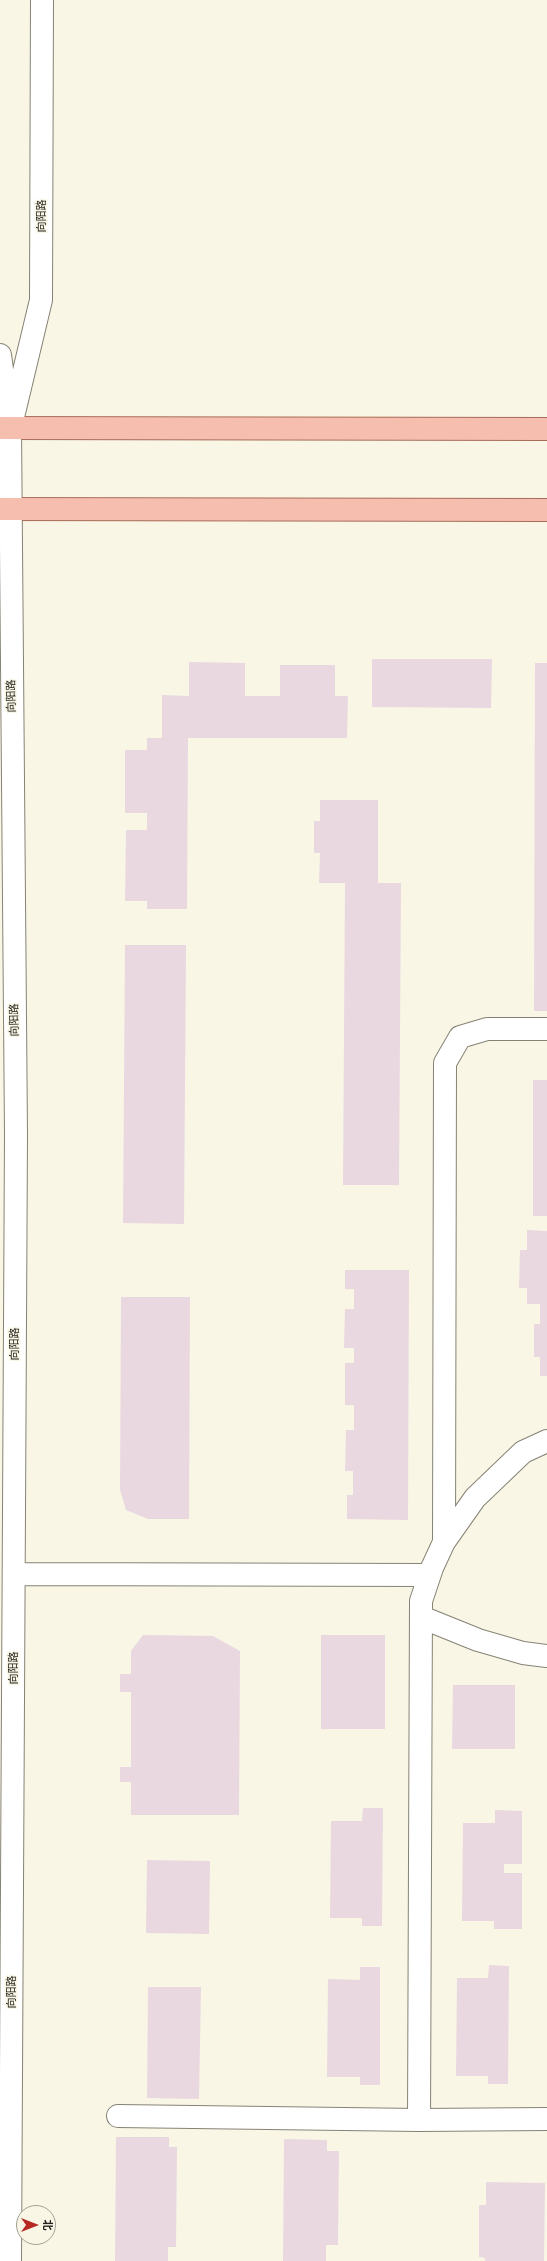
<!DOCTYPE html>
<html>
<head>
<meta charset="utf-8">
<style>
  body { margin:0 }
  #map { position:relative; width:547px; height:2261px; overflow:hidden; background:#f9f6e6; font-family:Roboto,"Noto Sans SC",sans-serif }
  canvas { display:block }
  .north { position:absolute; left:16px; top:2205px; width:40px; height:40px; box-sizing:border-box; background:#f9f6e6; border:1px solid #a3a195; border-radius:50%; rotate:90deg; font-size:11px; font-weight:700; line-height:16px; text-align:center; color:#23221c }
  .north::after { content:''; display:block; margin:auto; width:14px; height:18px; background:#b72823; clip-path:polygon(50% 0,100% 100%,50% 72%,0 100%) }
</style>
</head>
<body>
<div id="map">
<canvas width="547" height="2261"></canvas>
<div class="north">北</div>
</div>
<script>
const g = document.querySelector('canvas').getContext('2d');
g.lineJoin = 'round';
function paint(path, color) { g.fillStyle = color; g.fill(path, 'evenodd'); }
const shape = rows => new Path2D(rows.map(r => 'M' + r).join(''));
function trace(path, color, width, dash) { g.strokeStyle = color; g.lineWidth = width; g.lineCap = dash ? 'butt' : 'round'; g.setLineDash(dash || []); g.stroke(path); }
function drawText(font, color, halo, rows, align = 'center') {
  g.font = font + ' Roboto,"Noto Sans SC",sans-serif'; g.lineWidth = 3; g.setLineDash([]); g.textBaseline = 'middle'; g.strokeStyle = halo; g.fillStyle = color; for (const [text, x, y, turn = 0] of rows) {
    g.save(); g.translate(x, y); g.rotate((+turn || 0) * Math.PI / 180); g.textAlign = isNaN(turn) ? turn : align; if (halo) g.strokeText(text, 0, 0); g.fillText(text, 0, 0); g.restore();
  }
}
paint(shape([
  [372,659,492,659,491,708,372,707],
  [189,662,245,663,245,696,280,696,280,665,335,665,335,696,348,696,347,738,188,738,187,909,147,909,147,901,125,901,126,830,147,830,147,813,125,813,125,750,147,750,147,738,162,738,162,695,189,696],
  [535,663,547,663,547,1011,534,1011],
  [320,800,378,800,378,883,401,883,399,1185,343,1185,345,883,319,883,320,853,314,853,314,821,320,821],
  [125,945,186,945,184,1224,123,1223],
  [533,1080,547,1080,547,1216,533,1216],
  [527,1230,547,1231,547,1376,540,1376,540,1357,534,1357,534,1324,540,1324,540,1304,527,1304,527,1288,519,1288,520,1250,527,1250],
  [345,1270,409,1270,408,1520,347,1519,347,1495,353,1495,353,1471,345,1471,346,1430,354,1430,354,1405,345,1405,345,1363,354,1363,354,1348,344,1348,345,1309,354,1309,354,1289,345,1289],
  [121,1297,190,1297,189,1519,148,1519,126,1510,120,1490],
  [143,1635,213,1636,240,1651,239,1815,131,1815,131,1782,120,1782,120,1767,131,1767,131,1692,120,1692,120,1674,131,1674,131,1651],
  [321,1635,385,1635,385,1729,321,1729],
  [453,1685,515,1685,515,1749,452,1749],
  [363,1808,383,1808,382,1926,362,1926,362,1918,330,1918,331,1821,362,1821],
  [495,1810,522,1811,522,1864,504,1864,504,1873,522,1873,522,1929,494,1929,494,1921,462,1921,463,1823,495,1823],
  [147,1860,210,1861,209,1934,146,1933],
  [489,1965,509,1966,508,2084,488,2084,488,2076,456,2076,457,1978,488,1978],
  [360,1967,380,1967,380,2085,360,2085,360,2077,327,2077,328,1979,360,1980],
  [148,1987,201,1987,199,2099,147,2098],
  [116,2137,169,2137,169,2147,177,2147,176,2247,168,2247,168,2261,115,2261],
  [284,2139,327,2140,327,2151,339,2151,338,2245,326,2245,326,2261,283,2261],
  [486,2182,545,2183,544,2261,485,2261,485,2258,479,2257,479,2205,486,2205]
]), '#e9d8e0');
const minor = shape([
  [0,355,10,428,16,1135,10,2261],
  [13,417,41,300,42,0],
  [444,1542,445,1063,460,1037,487,1029,547,1029],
  [14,1574,429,1575],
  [421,1617,478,1640,523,1653,547,1656],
  [118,2116,419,2120,547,2119],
  [419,2120,421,1601,432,1568,444,1542,475,1498,523,1452,547,1441]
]);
const major = shape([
  [0,428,547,429],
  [0,509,547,510]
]);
trace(minor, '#868375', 24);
trace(major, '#a86b58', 24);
trace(minor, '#fff', 22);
trace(major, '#f6beae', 22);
drawText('11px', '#23221c', '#f9f6e6', [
  ["向阳路",42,216,-90],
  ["向阳路",12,696,-91],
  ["向阳路",15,1020,-91],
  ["向阳路",15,1344,-90],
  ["向阳路",14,1668,-90],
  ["向阳路",12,1992,-90]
]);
</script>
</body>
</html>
